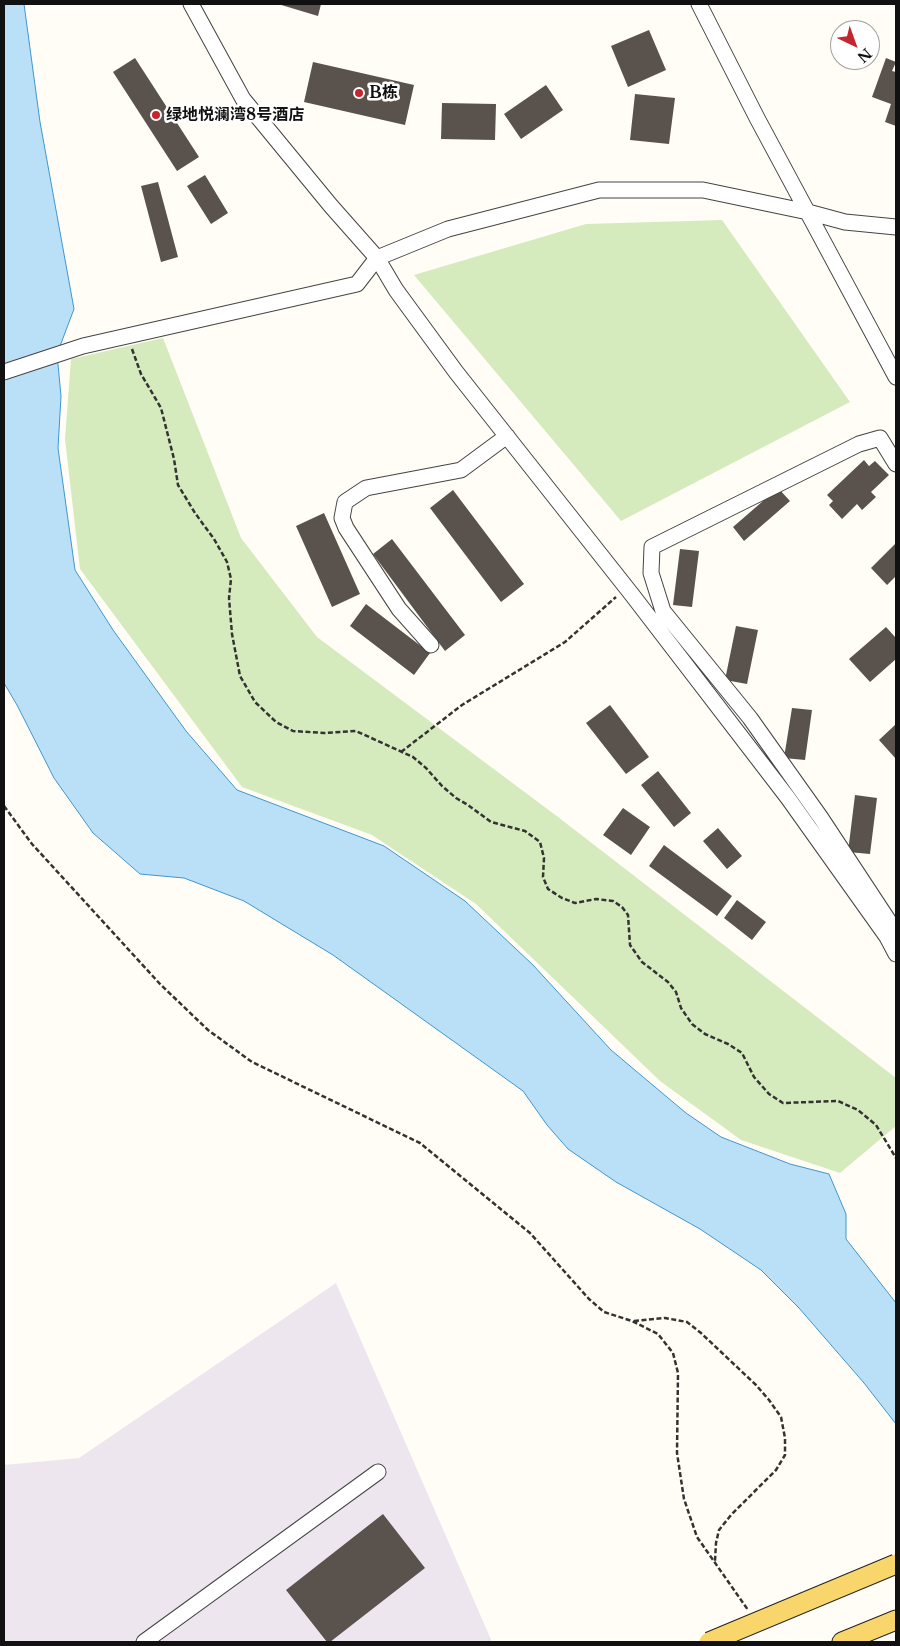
<!DOCTYPE html>
<html>
<head>
<meta charset="utf-8">
<style>
  body { margin:0 }
  #map { position:relative; width:900px; height:1646px; overflow:hidden; background:#fffdf5; font-family:"Libre Baskerville",serif }
  canvas { display:block }
  .frame { position:absolute; inset:0; border:5px solid #111; pointer-events:none }
  .north { position:absolute; left:830px; top:20px; width:50px; height:50px; box-sizing:border-box; background:#fff; border:1px solid #a0a0a0; border-radius:50%; rotate:138deg; font-size:14px; font-weight:700; line-height:20px; text-align:center; color:#111 }
  .north::after { content:''; display:block; margin:auto; width:18px; height:22px; background:#c4262e; clip-path:polygon(50% 0,100% 100%,50% 72%,0 100%) }
</style>
</head>
<body>
<div id="map">
<canvas width="900" height="1646"></canvas>
<div class="frame"></div>
<div class="north">N</div>
</div>
<script>
const g = document.querySelector('canvas').getContext('2d');
g.lineJoin = 'round';
function paint(path, color) { g.fillStyle = color; g.fill(path, 'evenodd'); }
const shape = rows => new Path2D(rows.map(r => 'M' + r).join(''));
function trace(path, color, width, dash) { g.strokeStyle = color; g.lineWidth = width; g.lineCap = dash ? 'butt' : 'round'; g.setLineDash(dash || []); g.stroke(path); }
function drawText(font, color, halo, rows, align = 'center') {
  g.font = font + ' "Libre Baskerville","Noto Sans SC",serif'; g.lineWidth = 5; g.setLineDash([]); g.textBaseline = 'middle'; g.strokeStyle = halo; g.fillStyle = color; for (const [text, x, y, turn = 0] of rows) {
    g.save(); g.translate(x, y); g.rotate((+turn || 0) * Math.PI / 180); g.textAlign = isNaN(turn) ? turn : align; if (halo) g.strokeText(text, 0, 0); g.fillText(text, 0, 0); g.restore();
  }
}
paint(shape([
  [336,1283,492,1642,4,1642,4,1465,79,1458]
]), '#eee6ef');
paint(shape([
  [722,220,850,402,621,521,414,275,586,224],
  [163,338,241,538,317,637,558,817,896,1078,896,1126,840,1173,741,1140,660,1081,476,904,372,835,242,787,80,569,65,439,71,359]
]), '#d5ebbd');
const water = shape([
  [4,4,24,4,40,122,74,309,57,354,61,396,58,448,75,570,113,630,186,731,237,790,384,846,465,901,533,965,611,1050,686,1113,721,1137,790,1164,829,1174,846,1214,846,1239,896,1303,896,1424,864,1383,799,1308,761,1270,700,1229,616,1182,568,1149,547,1125,523,1091,333,955,244,901,184,878,140,874,93,833,54,778,17,705,4,683,4,4]
]);
paint(water, '#b9e0f7');
trace(water, '#3f96cf', 1);
paint(shape([
  [278,4,321,4,318,16],
  [649,30,666,70,628,87,611,46],
  [135,58,199,157,177,171,113,72],
  [886,58,896,62,892,71,896,72,896,126,885,122,891,104,872,97],
  [313,62,414,85,405,125,304,102],
  [546,85,563,110,521,139,504,114],
  [635,94,675,98,669,144,630,140],
  [442,103,496,104,495,140,441,139],
  [205,175,228,213,211,224,187,186],
  [158,182,178,257,161,262,141,186],
  [864,460,869,466,875,461,889,475,871,492,876,497,862,510,857,504,842,519,829,505,833,501,827,495],
  [778,488,790,501,744,541,733,527],
  [453,490,524,584,501,602,430,508],
  [324,513,360,594,332,607,296,526],
  [392,539,465,635,445,651,373,554],
  [896,543,896,576,887,585,871,568],
  [680,549,699,551,692,607,673,605],
  [366,604,430,653,414,675,350,626],
  [736,626,758,630,747,684,725,680],
  [886,627,896,638,896,659,870,682,849,659],
  [610,705,649,757,626,774,586,723],
  [792,708,812,710,805,760,784,758],
  [896,724,896,759,879,740],
  [658,771,691,813,674,827,641,785],
  [855,795,877,798,870,854,848,852],
  [623,808,650,827,631,855,603,835],
  [718,828,742,856,727,869,703,841],
  [664,845,732,896,717,916,649,866],
  [737,900,766,922,752,940,724,918],
  [383,1514,425,1568,330,1642,327,1642,286,1590]
]), '#5a524d');
const minor = shape([
  [699,4,757,118,896,377],
  [896,227,845,222,808,212,703,190,599,190,448,229,377,258,396,290,456,372,633,596,788,798,887,937,896,954],
  [4,372,83,346,357,284,377,258,331,206,243,99,191,4],
  [896,464,880,438,859,444,652,547,651,573,663,611,750,718,821,818,896,932],
  [431,645,399,609,346,528,342,518,345,502,366,488,461,470,507,436],
  [144,1642,378,1472]
]);
const major = shape([
  [842,1642,896,1620]
]);
trace(minor, '#444', 17);
trace(major, '#222', 21);
trace(shape([
  [132,349,141,374,161,408,174,459,178,485,195,513,214,539,227,562,231,579,229,598,232,634,240,676,255,702,276,722,293,731,324,733,356,731,413,757,426,768,442,786,456,798,468,805,491,822,525,831,540,842,544,858,543,877,548,889,562,898,575,903,596,899,613,901,622,907,628,915,630,945,642,962,668,982,676,992,681,1008,692,1024,705,1034,728,1044,742,1053,754,1077,769,1094,783,1103,838,1101,858,1110,876,1125,896,1158],
  [401,752,462,705,565,642,616,597],
  [4,806,32,844,160,984,208,1030,252,1062,420,1143,530,1233,589,1299,604,1312,632,1321,658,1334,673,1353,678,1373,677,1453,684,1499,697,1537,748,1610],
  [634,1321,665,1318,687,1322,701,1333,756,1385,769,1400,781,1417,785,1438,785,1455,776,1470,731,1515,719,1530,716,1543,715,1561]
]), '#333', 2.5, [5, 2.5]);
trace(minor, '#fff', 15);
trace(major, '#f9d66b', 19);
const majorBridge = shape([
  [709,1642,896,1564]
]);
trace(majorBridge, '#222', 21, []);
trace(majorBridge, '#f9d66b', 19);
for (const [x, y, r, color] of [
  [359,93,5,"#c4262e"],
  [156,115,5,"#c4262e"]
]) { const dot = new Path2D(); dot.arc(x, y, r, 0, 2 * Math.PI); g.fillStyle = color; g.fill(dot); trace(dot, '#fff', 2); }
drawText('bold 16px', '#111', '#fff', [
  ["B栋",369,93],
  ["绿地悦澜湾8号酒店",166,115]
], 'left');
</script>
</body>
</html>
